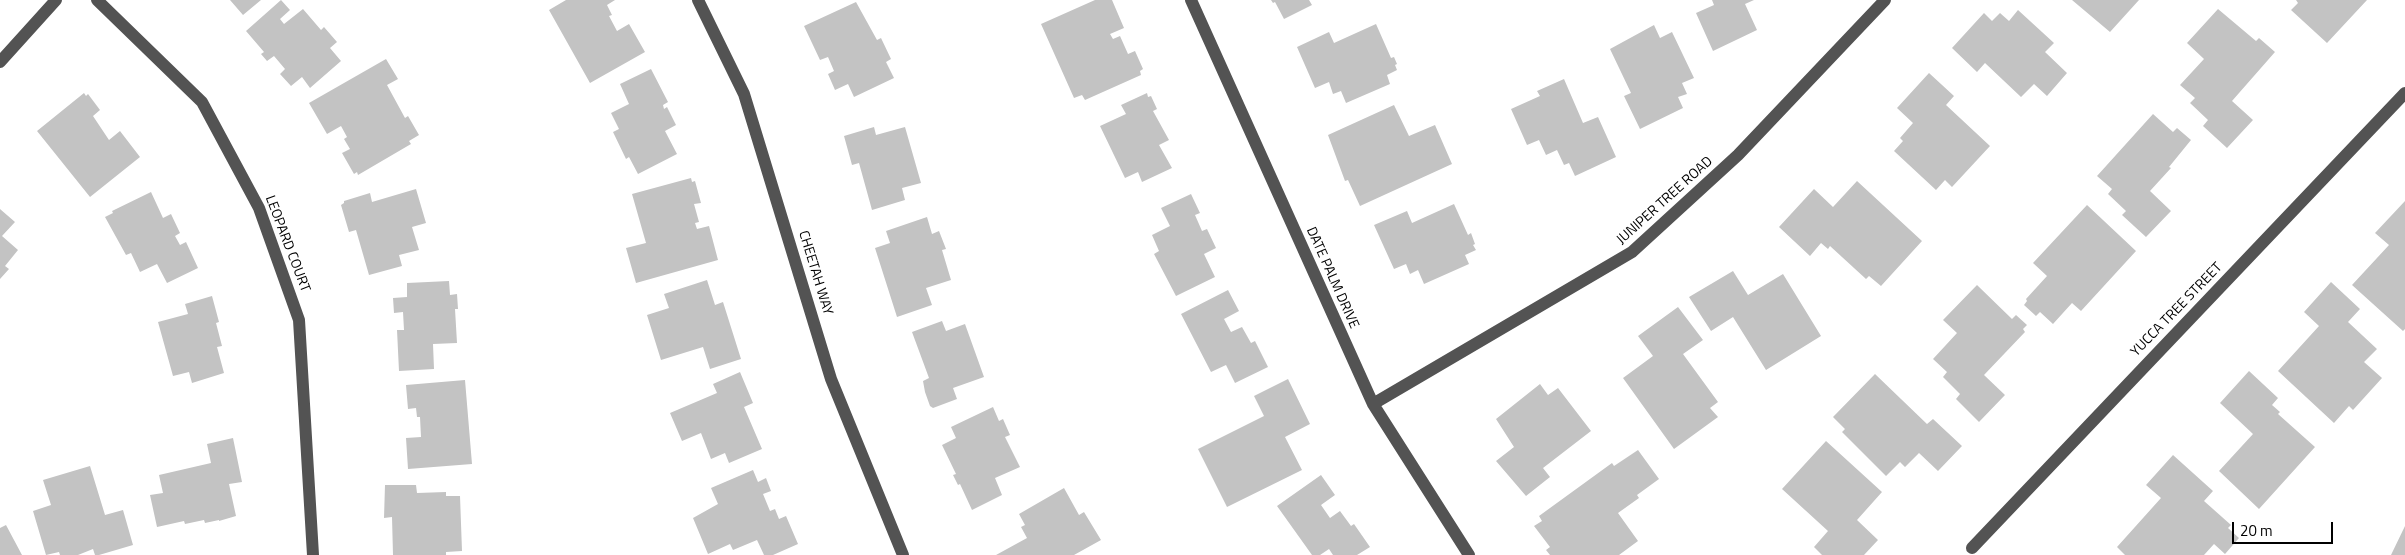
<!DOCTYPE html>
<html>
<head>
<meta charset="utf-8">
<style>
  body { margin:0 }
  #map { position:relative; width:2405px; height:555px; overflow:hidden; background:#fff; font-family:"Titillium Web",sans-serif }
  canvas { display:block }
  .scale { position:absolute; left:2232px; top:522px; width:101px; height:22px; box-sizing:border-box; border:2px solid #000; border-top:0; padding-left:6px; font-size:15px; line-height:18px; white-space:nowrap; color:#000; -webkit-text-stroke:4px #fff; paint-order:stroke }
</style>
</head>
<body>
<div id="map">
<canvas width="2405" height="555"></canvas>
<div class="scale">20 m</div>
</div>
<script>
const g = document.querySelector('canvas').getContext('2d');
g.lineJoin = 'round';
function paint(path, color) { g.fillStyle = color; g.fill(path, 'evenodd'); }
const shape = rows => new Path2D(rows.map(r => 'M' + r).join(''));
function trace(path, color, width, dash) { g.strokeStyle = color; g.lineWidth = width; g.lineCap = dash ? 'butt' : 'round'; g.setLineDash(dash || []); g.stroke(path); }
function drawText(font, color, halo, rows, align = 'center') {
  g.font = font + ' "Titillium Web",sans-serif'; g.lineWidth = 5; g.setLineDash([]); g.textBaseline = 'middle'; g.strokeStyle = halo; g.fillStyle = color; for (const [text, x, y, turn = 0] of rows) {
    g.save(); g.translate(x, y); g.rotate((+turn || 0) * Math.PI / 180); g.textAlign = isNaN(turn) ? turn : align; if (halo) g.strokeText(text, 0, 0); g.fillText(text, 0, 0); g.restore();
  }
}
paint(shape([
  [230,0,261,0,243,15],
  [281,0,290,10,280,19,284,24,303,9,321,30,324,27,337,42,330,48,341,61,310,88,302,77,291,86,280,74,285,69,274,56,267,61,261,54,264,52,246,31],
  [566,0,615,0,607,5,612,15,609,16,617,31,629,24,645,52,590,83,549,10],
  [1095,0,1112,0,1124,28,1110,34,1113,39,1120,36,1128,54,1135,51,1143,69,1140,71,1141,75,1085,100,1082,95,1074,98,1041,24],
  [1271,0,1309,0,1312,5,1284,19,1275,2,1273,3],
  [1712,0,1754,0,1745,4,1757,30,1713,51,1696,13,1714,5],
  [2072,0,2139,0,2110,32],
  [2296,0,2367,0,2327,43,2291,10,2298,3],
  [856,2,877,40,881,38,891,59,886,62,894,78,854,97,848,84,835,90,828,74,834,71,828,57,820,60,804,26],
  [2218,9,2256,41,2259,38,2275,52,2232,101,2253,120,2227,148,2203,126,2208,120,2190,103,2195,98,2180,85,2204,59,2187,43],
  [2018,10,2054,43,2045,52,2067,73,2047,96,2034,84,2021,97,1985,63,1977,72,1952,48,1984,13,1992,21,2000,13,2009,21],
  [1376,24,1391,58,1394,57,1397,64,1395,65,1397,70,1387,75,1390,84,1346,103,1341,91,1333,94,1329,82,1315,88,1297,47,1329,32,1334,43],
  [1654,25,1660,38,1672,32,1694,78,1682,83,1687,94,1678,97,1683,108,1640,129,1624,96,1631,93,1610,49],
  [386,59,398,79,387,85,405,118,408,116,419,135,409,141,411,144,358,175,357,172,354,174,342,153,350,149,344,139,347,137,341,126,327,134,309,103],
  [651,69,668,102,663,105,664,109,667,107,676,125,665,131,677,154,638,174,629,157,626,159,613,132,619,129,611,113,629,104,620,84],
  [1929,73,1954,96,1946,105,1990,146,1952,187,1945,180,1936,190,1894,151,1903,141,1900,138,1913,123,1897,108],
  [1564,79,1583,123,1598,117,1616,157,1575,176,1569,163,1564,165,1557,150,1546,155,1539,140,1527,145,1511,109,1540,96,1537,91],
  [84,93,86,96,88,94,100,110,93,116,109,140,120,131,140,157,90,197,37,131],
  [1147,93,1148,97,1151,96,1157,109,1153,111,1169,140,1159,145,1172,168,1142,182,1138,172,1125,178,1100,126,1126,114,1121,105],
  [1394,105,1409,136,1435,125,1452,164,1360,206,1348,180,1345,181,1328,135],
  [2153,114,2173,132,2177,128,2191,140,2169,167,2171,168,2150,191,2171,211,2146,237,2122,215,2126,211,2108,194,2112,189,2097,176],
  [874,127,876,135,905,127,921,183,902,188,905,200,872,210,859,163,852,165,844,136],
  [691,178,692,182,695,181,701,203,694,204,699,222,695,223,697,229,709,226,718,260,636,283,626,248,646,243,632,194],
  [1857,181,1922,241,1881,286,1869,276,1866,279,1830,246,1828,249,1821,243,1810,256,1779,227,1814,189,1833,207],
  [416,189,426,223,412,227,419,250,399,255,402,266,369,275,356,230,349,232,341,205,344,203,344,201,370,193,372,202],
  [151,192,163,218,171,214,180,233,175,236,180,245,186,242,198,268,167,283,157,264,140,272,131,253,126,255,105,217,113,213,112,211],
  [1191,194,1200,213,1195,215,1202,231,1207,229,1216,248,1204,254,1215,277,1176,296,1154,254,1159,251,1152,235,1170,226,1161,208],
  [2405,201,2405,329,2403,331,2352,285,2389,245,2375,233],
  [1454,204,1468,235,1471,233,1475,244,1473,245,1476,250,1465,255,1469,264,1424,284,1418,270,1410,274,1406,264,1394,269,1374,225,1407,211,1412,223],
  [2087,205,2136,251,2081,311,2072,303,2053,324,2040,312,2036,316,2024,305,2027,301,2026,299,2047,276,2033,263],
  [0,209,15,222,2,236,18,250,5,266,9,269,0,279],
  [927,217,932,234,939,231,946,249,942,250,951,280,926,288,932,305,897,317,875,248,890,243,886,231],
  [1733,271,1748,295,1783,274,1821,336,1766,370,1733,317,1711,331,1689,297],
  [707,280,715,305,723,302,741,359,710,369,703,347,661,360,647,315,669,308,664,294],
  [449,281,450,295,457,294,458,309,455,309,457,343,433,344,434,369,399,371,397,330,404,330,403,312,394,313,393,298,407,297,407,283],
  [2331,282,2360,309,2348,322,2377,349,2364,362,2382,378,2353,410,2349,406,2334,423,2278,371,2319,326,2304,312],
  [1977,285,2012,319,2016,315,2027,325,2023,329,2025,332,1984,375,2005,395,1979,422,1956,399,1960,394,1943,377,1947,372,1933,359,1957,333,1943,320],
  [1228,290,1239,311,1224,319,1231,332,1242,327,1251,343,1255,341,1268,367,1235,383,1226,365,1211,372,1181,314],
  [212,296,219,322,216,323,222,346,217,347,224,373,192,383,189,372,173,376,158,322,188,314,185,304],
  [1678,307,1703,340,1683,354,1718,402,1710,408,1718,417,1674,449,1623,378,1653,356,1638,336],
  [942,321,946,331,965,324,984,377,953,388,957,399,933,408,930,406,925,392,923,381,929,378,912,332],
  [2249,371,2278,398,2272,405,2280,412,2278,414,2315,447,2259,509,2219,471,2253,434,2220,403],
  [740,372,753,403,744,407,762,449,729,463,725,453,711,459,701,433,682,441,670,413,717,393,713,384],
  [1875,374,1927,424,1933,419,1962,446,1938,471,1919,453,1905,467,1900,462,1886,476,1842,432,1845,429,1833,417],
  [1288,379,1310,424,1285,437,1302,470,1227,507,1198,449,1264,416,1254,396],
  [465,380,472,464,408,469,406,438,421,437,420,417,417,417,416,408,408,409,406,385],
  [1540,384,1548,395,1558,388,1591,431,1543,468,1550,477,1526,496,1496,461,1514,447,1496,419],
  [993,407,999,421,1003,419,1010,435,1005,437,1020,467,995,478,1002,495,972,510,960,484,958,485,953,475,956,474,942,445,956,438,951,427],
  [233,438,242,482,229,484,236,516,219,521,219,520,205,523,204,520,185,524,184,521,157,527,150,495,163,493,159,475,211,463,207,444],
  [1826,441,1882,492,1857,520,1878,540,1864,555,1822,555,1814,547,1828,531,1782,489],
  [1638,450,1659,479,1637,495,1639,498,1618,513,1638,541,1619,555,1550,555,1546,550,1550,547,1534,526,1542,521,1539,516,1612,463,1614,466],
  [2173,455,2213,491,2204,501,2231,525,2228,528,2239,538,2225,554,2214,544,2204,555,2125,555,2117,547,2161,498,2146,485],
  [90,466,105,515,123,510,133,545,99,555,95,555,93,549,78,555,60,555,59,552,46,555,33,511,51,505,43,480],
  [753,470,758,482,766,478,771,491,763,494,770,511,775,509,779,519,786,516,798,544,773,555,764,555,757,540,733,550,730,544,708,554,693,518,718,504,711,488],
  [1321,475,1335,495,1321,505,1330,518,1340,511,1351,526,1354,524,1370,547,1357,555,1333,555,1329,549,1320,555,1312,555,1277,506],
  [385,485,416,485,417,493,446,492,446,496,460,496,462,551,446,552,446,555,393,555,392,517,384,518],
  [1064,488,1079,515,1084,512,1101,540,1074,555,996,555,1027,538,1021,527,1025,525,1019,514],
  [6,525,22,555,0,555,0,528],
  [2405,526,2405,555,2391,555]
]), '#c3c3c3');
trace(shape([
  [97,0,202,102,259,208,299,320,313,555],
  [698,0,744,94,831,379,903,555],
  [1191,0,1373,404,1469,555],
  [0,62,56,0],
  [1373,404,1632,252,1738,155,1885,0],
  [1972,548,2405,93]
]), '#535353', 12);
drawText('14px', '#000', '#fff', [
  ["JUNIPER TREE ROAD",1665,201,-42],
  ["LEOPARD COURT",287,244,69],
  ["CHEETAH WAY",815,273,73],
  ["DATE PALM DRIVE",1332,278,66],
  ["YUCCA TREE STREET",2177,310,-46]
]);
</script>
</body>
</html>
